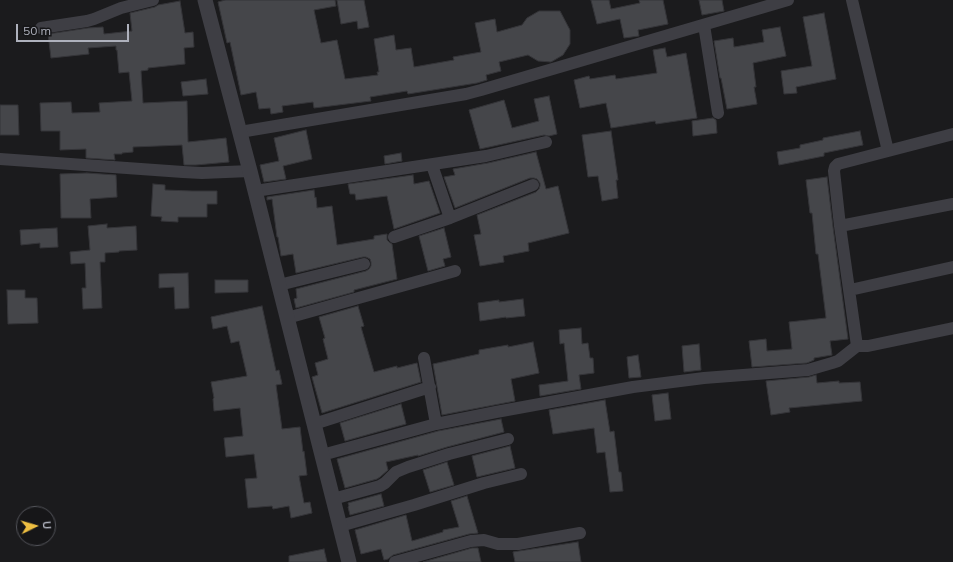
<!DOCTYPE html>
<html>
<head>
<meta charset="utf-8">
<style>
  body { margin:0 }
  #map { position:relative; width:953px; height:562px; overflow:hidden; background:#1b1b1d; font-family:Mulish,sans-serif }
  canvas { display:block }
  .north { position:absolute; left:16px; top:506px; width:40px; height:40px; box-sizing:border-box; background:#161618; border:1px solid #53545a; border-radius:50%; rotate:85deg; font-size:11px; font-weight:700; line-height:16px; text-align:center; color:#aeb1bc }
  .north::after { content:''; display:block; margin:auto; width:14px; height:18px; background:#eebf42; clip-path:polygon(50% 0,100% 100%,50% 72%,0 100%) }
  .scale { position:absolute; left:16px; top:24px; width:113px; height:18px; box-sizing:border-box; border:2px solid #aeb1bc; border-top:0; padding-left:5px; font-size:12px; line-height:14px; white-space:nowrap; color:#aeb1bc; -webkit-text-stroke:3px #161618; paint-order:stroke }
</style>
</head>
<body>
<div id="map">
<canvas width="953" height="562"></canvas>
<div class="north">U</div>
<div class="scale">50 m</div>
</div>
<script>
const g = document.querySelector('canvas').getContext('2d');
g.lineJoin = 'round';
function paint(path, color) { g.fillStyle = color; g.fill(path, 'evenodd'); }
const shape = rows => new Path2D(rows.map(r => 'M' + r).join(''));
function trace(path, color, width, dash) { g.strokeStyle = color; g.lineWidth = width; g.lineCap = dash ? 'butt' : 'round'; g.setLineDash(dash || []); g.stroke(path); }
const building = shape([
  [225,0,335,0,336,6,314,10,321,43,337,40,345,79,378,75,377,72,379,72,374,39,394,35,396,50,411,48,414,67,454,60,453,57,481,52,475,23,495,19,497,32,522,25,527,18,539,11,560,11,570,30,570,44,563,55,551,62,538,61,528,55,499,62,501,71,486,75,487,80,477,83,408,94,407,91,370,97,371,101,314,108,313,102,282,106,283,112,271,114,270,108,259,109,256,92,241,95,230,42,227,43,218,2,225,0],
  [337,0,364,0,369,27,358,29,357,21,341,24,337,0],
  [591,0,609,0,611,9,640,3,639,0,663,0,668,24,638,30,639,36,624,38,620,19,597,24,591,0],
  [699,0,722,0,724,11,702,15,699,0],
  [180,1,185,33,193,32,194,47,184,48,185,64,148,68,148,70,141,71,143,103,187,101,188,142,226,138,229,162,196,165,184,165,182,145,133,147,133,152,122,153,122,154,114,154,115,160,86,158,86,149,60,150,60,131,41,131,40,103,71,102,72,113,100,112,99,103,132,101,129,72,119,73,117,50,116,50,116,46,88,48,89,54,51,58,48,34,88,28,103,27,104,34,132,31,130,13,155,7,158,5,180,1],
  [824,13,836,79,796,87,797,93,784,94,781,71,812,66,803,17,824,13],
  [780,27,786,56,753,63,756,87,754,87,757,104,727,109,721,78,720,78,714,41,733,38,734,47,764,42,762,30,780,27],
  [665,48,667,57,686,53,697,118,656,124,655,121,611,128,606,103,580,108,574,80,589,76,590,79,615,75,616,79,657,73,653,50,665,48],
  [206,79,208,94,183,96,181,82,206,79],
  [549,96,557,134,549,136,544,135,480,149,469,110,504,100,512,128,539,121,534,99,549,96],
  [0,105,18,105,19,135,0,135,0,105],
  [713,118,716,120,717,133,693,136,692,121,713,118],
  [306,130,312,159,283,166,286,179,264,182,260,165,279,161,274,138,306,130],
  [611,131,618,180,616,180,618,198,602,201,598,176,588,177,582,135,611,131],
  [860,131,863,145,824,153,824,156,779,165,777,152,800,148,800,145,823,140,823,138,860,131],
  [536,152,546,189,558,186,569,233,528,243,529,251,503,256,504,262,480,266,474,235,481,234,477,215,536,192,539,189,540,186,540,183,537,179,534,178,530,178,455,208,444,177,455,175,453,169,488,163,536,152],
  [401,153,402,161,385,164,384,156,401,153],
  [87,173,116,175,117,197,90,199,91,218,61,218,60,174,87,173],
  [413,175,414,184,429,181,440,213,394,229,387,196,356,200,355,194,350,194,348,184,413,175],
  [827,177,833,227,848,339,830,341,832,355,814,358,814,360,807,363,752,367,749,341,766,339,767,351,792,349,789,322,826,318,818,254,816,254,812,213,810,213,806,180,827,177],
  [153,184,165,185,165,190,192,191,217,191,217,204,207,204,207,217,178,217,178,222,161,221,162,217,151,216,153,184],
  [314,190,315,198,316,197,317,208,332,206,337,245,374,239,374,236,387,234,387,240,389,242,392,244,397,279,354,290,354,292,296,308,294,299,297,298,296,289,366,271,369,269,371,266,371,262,370,259,366,257,363,257,296,273,293,254,281,256,278,237,277,237,272,199,267,200,267,197,314,190],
  [107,224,107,228,136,226,137,250,119,251,119,252,105,253,105,262,100,262,102,308,83,309,82,288,86,288,85,263,71,264,70,252,90,250,88,226,107,224],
  [57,228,58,247,40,248,40,243,21,245,20,230,57,228],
  [444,228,451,257,443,259,445,266,428,271,419,236,444,228],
  [188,273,189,308,175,309,174,287,159,288,159,274,188,273],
  [215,280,248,280,248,292,215,293,215,280],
  [7,290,25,290,25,298,37,298,38,323,8,324,7,290],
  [523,299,525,316,506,318,506,317,480,321,478,303,499,300,499,302,523,299],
  [262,306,276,371,279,370,282,384,276,385,282,429,300,427,303,452,304,451,307,475,299,476,304,503,310,502,312,513,291,518,289,506,273,509,272,506,248,508,245,479,257,478,254,454,226,457,224,438,243,436,240,408,214,411,213,399,214,398,211,382,247,376,239,341,231,343,227,326,213,329,211,317,262,306],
  [358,306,364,326,361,327,374,372,397,366,397,368,417,363,421,382,322,413,312,377,318,375,315,363,328,359,323,339,325,338,319,317,358,306],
  [581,328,582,344,588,343,590,358,593,358,594,373,579,375,581,389,540,396,539,385,568,381,564,343,560,344,559,330,581,328],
  [533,342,539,373,511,379,515,401,442,415,433,364,479,354,479,350,508,345,508,347,533,342],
  [699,344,701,370,684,372,682,346,699,344],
  [638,355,641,377,629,378,627,357,638,355],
  [816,375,817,383,839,381,839,383,860,382,862,401,789,408,790,412,771,415,766,381,809,377,816,375],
  [668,393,671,419,655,421,652,395,668,393],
  [605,400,610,432,614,431,619,472,621,472,623,491,610,492,605,452,597,453,594,428,553,434,549,410,605,400],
  [401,404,406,424,345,441,340,423,401,404],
  [501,419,504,432,447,447,418,456,418,455,386,462,388,470,380,477,377,479,345,488,337,459,438,431,501,419],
  [510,446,515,468,477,477,472,456,510,446],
  [447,462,454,485,430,492,423,470,447,462],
  [381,494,384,506,350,515,348,507,349,506,348,503,381,494],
  [467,496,478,533,469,534,393,555,388,559,384,560,381,549,361,554,355,530,406,515,412,541,443,532,443,530,459,527,451,501,467,496],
  [578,542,581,562,515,562,513,552,519,551,578,542],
  [472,548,478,548,481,562,423,562,472,548],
  [324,549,327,562,289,562,289,556,324,549]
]);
paint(building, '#45464a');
trace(building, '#353539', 1);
trace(shape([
  [852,0,888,151],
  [704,25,718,113],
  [41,28,87,21,94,19,121,8,153,0],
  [240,132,466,94,481,90,788,0],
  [953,134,838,164,835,167,834,171,840,226,857,346,868,346,953,328],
  [0,159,183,172,202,173,250,171],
  [432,165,450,218],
  [255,191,486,156,546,142],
  [840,226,953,204],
  [394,237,450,218,533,185],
  [279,285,364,264],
  [850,290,953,267],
  [287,318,455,271],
  [424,358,436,424],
  [314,424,430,387],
  [322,455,436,424,496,412,633,387,704,378,808,370,832,363,838,361,857,346],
  [333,499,380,486,385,483,396,472,408,467,449,454,508,439],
  [340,526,414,505,484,483,521,474],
  [395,562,471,541,484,540,498,544,518,544,580,533]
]), '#3e3e44', 12);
trace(shape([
  [205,0,250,171,349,562]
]), '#3e3e44', 15);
</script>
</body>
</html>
